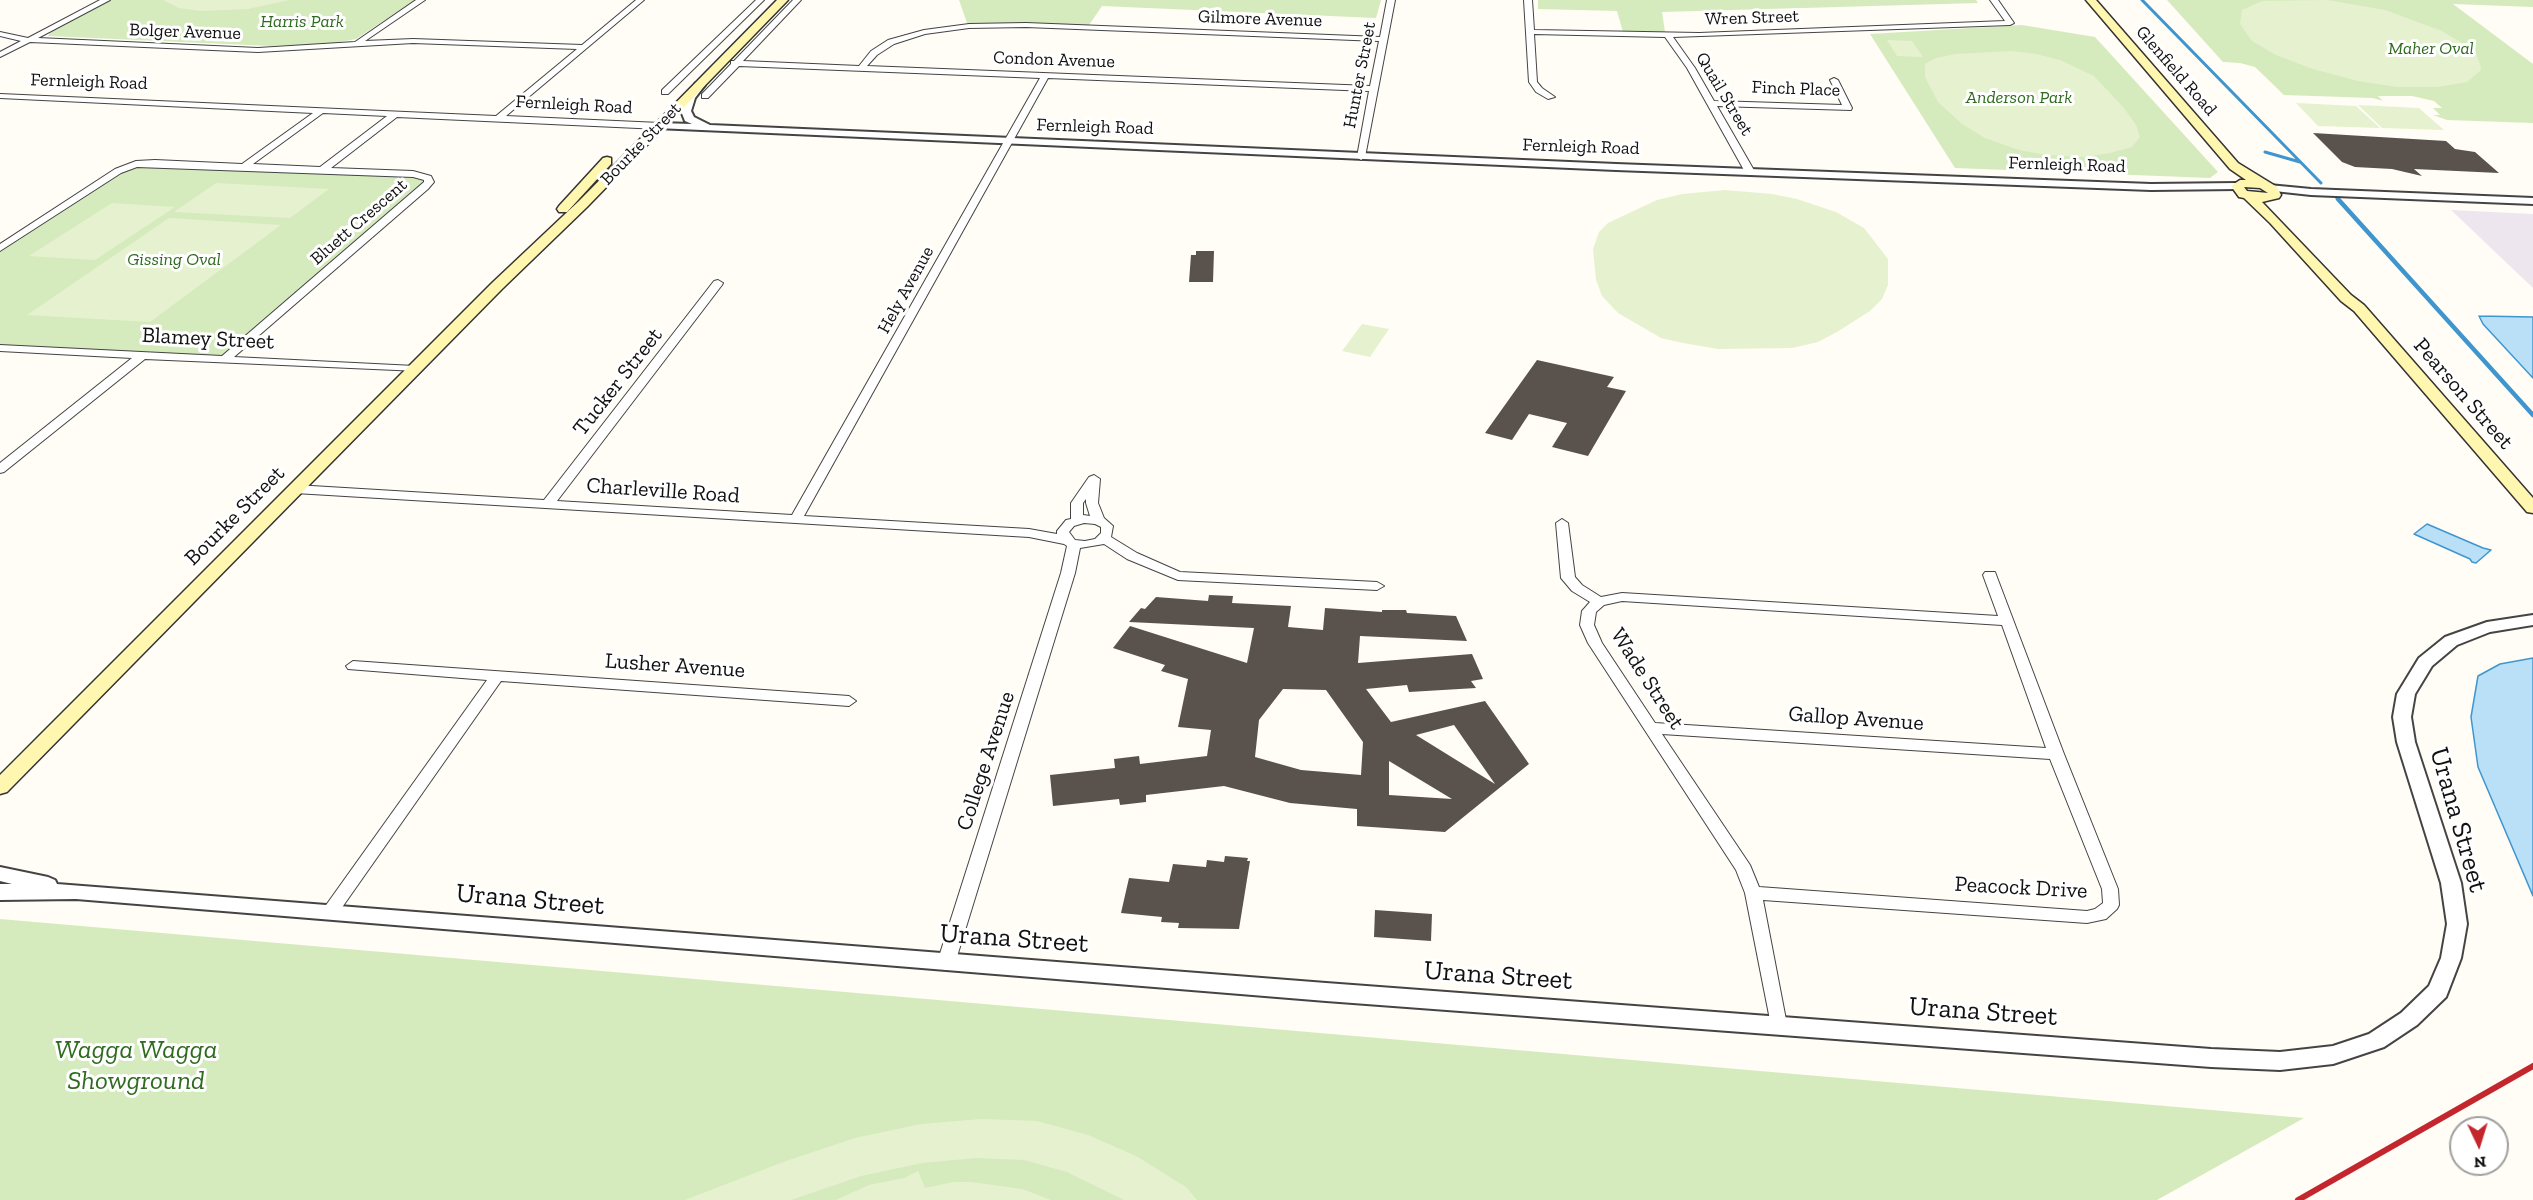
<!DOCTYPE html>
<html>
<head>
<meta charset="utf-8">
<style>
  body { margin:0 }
  #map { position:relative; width:2533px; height:1200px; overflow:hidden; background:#fffdf5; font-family:"Zilla Slab",serif }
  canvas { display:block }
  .north { position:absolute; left:2449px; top:1116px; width:60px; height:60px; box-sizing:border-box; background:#fff; border:2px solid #a0a0a0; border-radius:50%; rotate:176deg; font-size:16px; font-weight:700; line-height:24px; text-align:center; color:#111 }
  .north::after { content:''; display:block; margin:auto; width:21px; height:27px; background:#c4262e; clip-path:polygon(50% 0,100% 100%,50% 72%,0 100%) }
</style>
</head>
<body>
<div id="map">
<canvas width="2533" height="1200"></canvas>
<div class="north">N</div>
</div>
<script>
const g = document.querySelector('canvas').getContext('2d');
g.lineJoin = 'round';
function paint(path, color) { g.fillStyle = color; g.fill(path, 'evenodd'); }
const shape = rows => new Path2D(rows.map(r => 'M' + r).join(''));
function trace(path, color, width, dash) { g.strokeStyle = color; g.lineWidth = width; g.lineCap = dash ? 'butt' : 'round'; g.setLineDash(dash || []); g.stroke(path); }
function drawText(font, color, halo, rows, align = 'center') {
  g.font = font + ' "Zilla Slab",serif'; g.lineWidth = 6; g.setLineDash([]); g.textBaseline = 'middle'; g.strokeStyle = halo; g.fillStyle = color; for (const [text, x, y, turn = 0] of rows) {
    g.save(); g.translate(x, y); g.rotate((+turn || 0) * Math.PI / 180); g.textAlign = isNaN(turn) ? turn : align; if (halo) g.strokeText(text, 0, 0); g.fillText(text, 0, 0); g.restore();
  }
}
paint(shape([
  [2451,210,2533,214,2533,288]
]), '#eee6ef');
paint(shape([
  [111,0,415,0,356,39,328,44,270,46,48,36,51,31],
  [959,0,1381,0,1376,18,1102,6,1089,25,967,23],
  [1538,0,1976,0,1978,3,1662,12,1665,32,1623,32,1617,11,1538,9],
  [2167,0,2533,0,2533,7,2453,4,2533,64,2533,123,2447,120,2433,115,2440,115,2433,108,2442,108,2434,101,2412,96,2378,96,2383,101,2373,98,2284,95,2255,67,2240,63,2223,62],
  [2022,25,2095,37,2218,172,2210,178,1955,168,1870,34],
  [127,167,413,174,429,182,225,359,0,348,0,248],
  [0,919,2304,1118,2157,1200,0,1200]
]), '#d5ebbd');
paint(shape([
  [163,0,289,0,248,9,201,11,179,8],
  [2327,0,2385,10,2442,31,2475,51,2481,67,2480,71,2467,82,2437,87,2397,87,2358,81,2313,69,2276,55,2252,41,2240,24,2242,10,2262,1],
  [1887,40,1912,41,1923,57,1897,56],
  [2011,51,2036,54,2060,60,2094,76,2124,108,2136,125,2140,137,2132,147,2110,153,2084,157,2046,155,2019,150,1985,138,1962,124,1938,102,1925,77,1925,64,1936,58,1956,54],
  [2296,103,2356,106,2380,128,2318,126],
  [2358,105,2419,108,2444,130,2382,128],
  [216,183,329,189,290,218,174,212],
  [1725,190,1772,194,1797,199,1836,212,1864,228,1888,259,1888,285,1882,299,1870,311,1837,332,1818,342,1792,348,1718,349,1683,343,1661,338,1618,313,1602,296,1596,280,1593,249,1599,232,1608,223,1657,200,1682,194],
  [112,203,175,207,95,260,29,256],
  [169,218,281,225,150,322,27,315],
  [1362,324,1389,329,1370,357,1342,351],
  [981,1119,1037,1121,1088,1135,1136,1156,1186,1187,1197,1200,1124,1200,1067,1172,1024,1160,976,1158,922,1163,861,1176,791,1200,685,1200,786,1161,855,1138,921,1124],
  [918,1171,925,1188,954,1182,971,1182,1022,1189,1051,1200,836,1200,869,1185,904,1178]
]), '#e6f2cf');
const water = shape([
  [2479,316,2533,317,2533,378,2483,324,2479,316],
  [2427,524,2483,548,2491,550,2476,563,2472,562,2470,559,2414,534,2427,524],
  [2533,658,2533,896,2478,767,2471,717,2478,676,2500,664,2533,658]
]);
paint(water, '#b9e0f7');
trace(water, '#3f96cf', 1.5);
trace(shape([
  [2142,0,2321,183],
  [2265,152,2300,162],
  [2337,198,2339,200]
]), '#3f96cf', 3);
trace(shape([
  [2338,199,2533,415]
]), '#3f96cf', 4.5);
paint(shape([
  [2313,133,2446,141,2455,149,2475,152,2499,173,2414,169,2422,176,2392,169,2355,167,2342,162],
  [1196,251,1214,251,1213,282,1189,282,1191,255,1196,255],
  [1537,360,1614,377,1607,387,1626,391,1588,456,1552,447,1567,423,1529,414,1512,440,1485,433],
  [1209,595,1233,596,1232,603,1291,606,1288,627,1323,630,1325,608,1382,612,1382,610,1406,610,1407,613,1456,616,1467,641,1360,636,1358,663,1472,654,1483,679,1471,681,1476,688,1409,692,1407,685,1366,689,1391,722,1485,701,1529,764,1445,832,1357,826,1357,809,1290,803,1224,786,1146,795,1146,802,1120,805,1119,799,1053,806,1050,775,1115,768,1114,759,1139,756,1140,764,1207,756,1211,730,1178,727,1188,679,1161,671,1165,665,1113,648,1130,626,1247,663,1254,628,1129,622,1141,608,1145,609,1156,597,1208,601],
  [1283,689,1326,690,1363,742,1361,775,1301,770,1255,757,1259,720],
  [1454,725,1495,784,1416,735],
  [1389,761,1452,799,1389,795],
  [1225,856,1248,858,1247,861,1250,861,1239,929,1178,928,1179,923,1161,922,1162,917,1121,913,1129,878,1169,882,1173,864,1206,867,1207,860,1224,862],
  [1375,910,1432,914,1431,941,1374,937]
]), '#5a524d');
const minor = shape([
  [100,0,110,0,38,38,258,48,355,42,416,0,425,0,365,41,413,39,582,45,636,0,644,0,506,116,660,123,664,126,660,129,397,117,331,168,413,171,431,176,434,182,428,189,234,357,415,366,419,367,419,371,145,359,4,472,0,473,0,463,132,358,0,351,0,345,222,356,424,182,424,180,413,177,137,167,121,173,0,251,0,244,115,169,136,161,155,160,242,164,313,113,0,98,0,94,496,116,577,49,413,43,258,52,30,42,0,57,0,52,21,41,0,36,0,32,28,38,100,0],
  [323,113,387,116,320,167,253,164,323,113],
  [756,0,764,0,668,94,662,94,662,90,756,0],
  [793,0,801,0,743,61,859,66,871,51,888,40,924,30,969,24,1026,23,1380,37,1387,0,1395,0,1365,157,1361,160,1357,157,1369,91,1048,78,804,516,1029,529,1057,534,1057,531,1066,520,1071,519,1071,503,1089,477,1094,475,1100,479,1098,503,1104,518,1113,526,1111,537,1137,553,1180,572,1377,582,1384,586,1377,590,1178,580,1127,559,1104,544,1080,548,1075,573,955,963,952,968,946,970,940,968,937,963,1061,573,1067,546,1064,544,1029,537,295,493,289,489,295,485,544,500,714,281,718,280,723,283,722,285,557,501,792,515,1040,78,739,66,708,98,702,98,702,94,731,64,731,61,734,61,793,0],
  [1026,27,1379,41,1370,86,867,66,877,55,894,44,925,34,969,28,1026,27],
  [1086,499,1086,503,1090,516,1083,515,1083,503,1086,499],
  [1084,523,1095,524,1101,527,1101,533,1095,539,1085,541,1075,540,1069,532,1074,526,1084,523],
  [1524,0,1532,0,1534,30,1699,33,2005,21,1990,0,1998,0,2014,23,2010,25,1673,37,1695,68,1714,101,1842,105,1830,80,1834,78,1838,80,1852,108,1851,110,1717,106,1755,172,1750,175,1745,172,1687,68,1665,37,1534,34,1537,82,1542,88,1555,97,1548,99,1536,92,1529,82,1524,0],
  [1562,519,1568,523,1575,577,1582,585,1601,597,1622,593,1998,616,1983,575,1985,572,1995,572,2064,754,2118,889,2119,905,2117,909,2106,919,2087,923,1763,900,1787,1025,1784,1030,1778,1032,1772,1030,1745,893,1736,870,1588,643,1580,625,1582,611,1590,602,1572,591,1561,578,1556,523,1562,519],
  [1622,601,2002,625,2046,748,1655,723,1602,643,1594,625,1596,612,1604,605,1622,601],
  [1662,734,2050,759,2102,889,2103,903,2095,909,2087,911,1759,887,1750,865,1662,734],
  [353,661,849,696,856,701,849,706,501,681,336,916,330,918,324,916,322,912,324,908,487,680,348,669,346,666,353,661]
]);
const tertiary = shape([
  [700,82,705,85,695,98,691,111,694,117,710,125,1616,164,2151,184,2237,183,2243,186,2237,189,2151,190,1616,170,656,128,655,126,660,123,692,124,685,121,681,111,685,98,696,83,700,82],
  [2269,185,2311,189,2533,198,2533,204,2311,195,2265,190,2263,188,2269,185],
  [2533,615,2533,625,2490,632,2457,645,2432,666,2415,694,2411,717,2415,742,2461,883,2467,924,2461,958,2446,997,2417,1025,2384,1047,2333,1064,2280,1070,2211,1067,1326,1001,76,899,0,900,0,884,12,884,0,881,0,867,48,877,55,880,57,884,1326,983,2211,1049,2280,1052,2333,1046,2369,1034,2401,1013,2429,986,2441,958,2447,924,2441,883,2397,742,2393,717,2397,694,2419,658,2445,637,2487,622,2533,615]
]);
const secondary = shape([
  [777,0,788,0,587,207,502,289,7,792,0,794,0,775,492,283,579,201,777,0],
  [2086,0,2096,0,2238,163,2277,187,2281,195,2279,198,2262,202,2351,295,2364,305,2533,498,2533,513,2527,512,2354,311,2341,301,2270,223,2244,198,2239,197,2231,186,2240,180,2246,180,2230,169,2086,0],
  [2244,187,2260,188,2268,193,2247,191,2244,187],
  [607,157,611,158,611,164,567,212,559,212,557,209,559,206,603,158,607,157]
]);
trace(minor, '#444', 2);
trace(tertiary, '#444', 4);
trace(secondary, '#333', 3);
paint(minor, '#fff');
paint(tertiary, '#fff');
paint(secondary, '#fff6b0');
trace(shape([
  [2298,1200,2533,1066]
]), '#c4262e', 6);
drawText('18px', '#111', '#fff', [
  ["Wren Street",1752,18,-2],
  ["Gilmore Avenue",1260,19,2],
  ["Bolger Avenue",185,32,2],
  ["Condon Avenue",1054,60,2],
  ["Glenfield Road",2176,71,49],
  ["Hunter Street",1360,75,-79],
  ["Fernleigh Road",89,82,2],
  ["Finch Place",1796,89,2],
  ["Quail Street",1724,94,59],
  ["Fernleigh Road",574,105,3],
  ["Fernleigh Road",1095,127,2],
  ["Bourke Street",641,144,-46],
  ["Fernleigh Road",1581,147,2],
  ["Fernleigh Road",2067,165,2],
  ["Bluett Crescent",359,222,-41],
  ["Hely Avenue",906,290,-61]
]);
drawText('italic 18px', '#2f6b1f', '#fff', [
  ["Harris Park",302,22],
  ["Maher Oval",2431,49],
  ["Anderson Park",2019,98],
  ["Gissing Oval",174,260]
]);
drawText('22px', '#111', '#fff', [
  ["Blamey Street",208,339,3],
  ["Tucker Street",618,382,-52],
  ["Pearson Street",2463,394,49],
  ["Charleville Road",663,491,4],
  ["Bourke Street",235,516,-45],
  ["Lusher Avenue",675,666,4],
  ["Wade Street",1647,679,57],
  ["Gallop Avenue",1856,719,4],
  ["College Avenue",986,761,-72],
  ["Peacock Drive",2021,888,3]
]);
drawText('27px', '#111', '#fff', [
  ["Urana Street",2458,820,74],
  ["Urana Street",530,900,5],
  ["Urana Street",1014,939,4],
  ["Urana Street",1498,976,4],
  ["Urana Street",1983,1012,4]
]);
drawText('italic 27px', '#2f6b1f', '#fff', [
  ["Wagga Wagga",136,1050],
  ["Showground",136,1081]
]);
</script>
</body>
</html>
